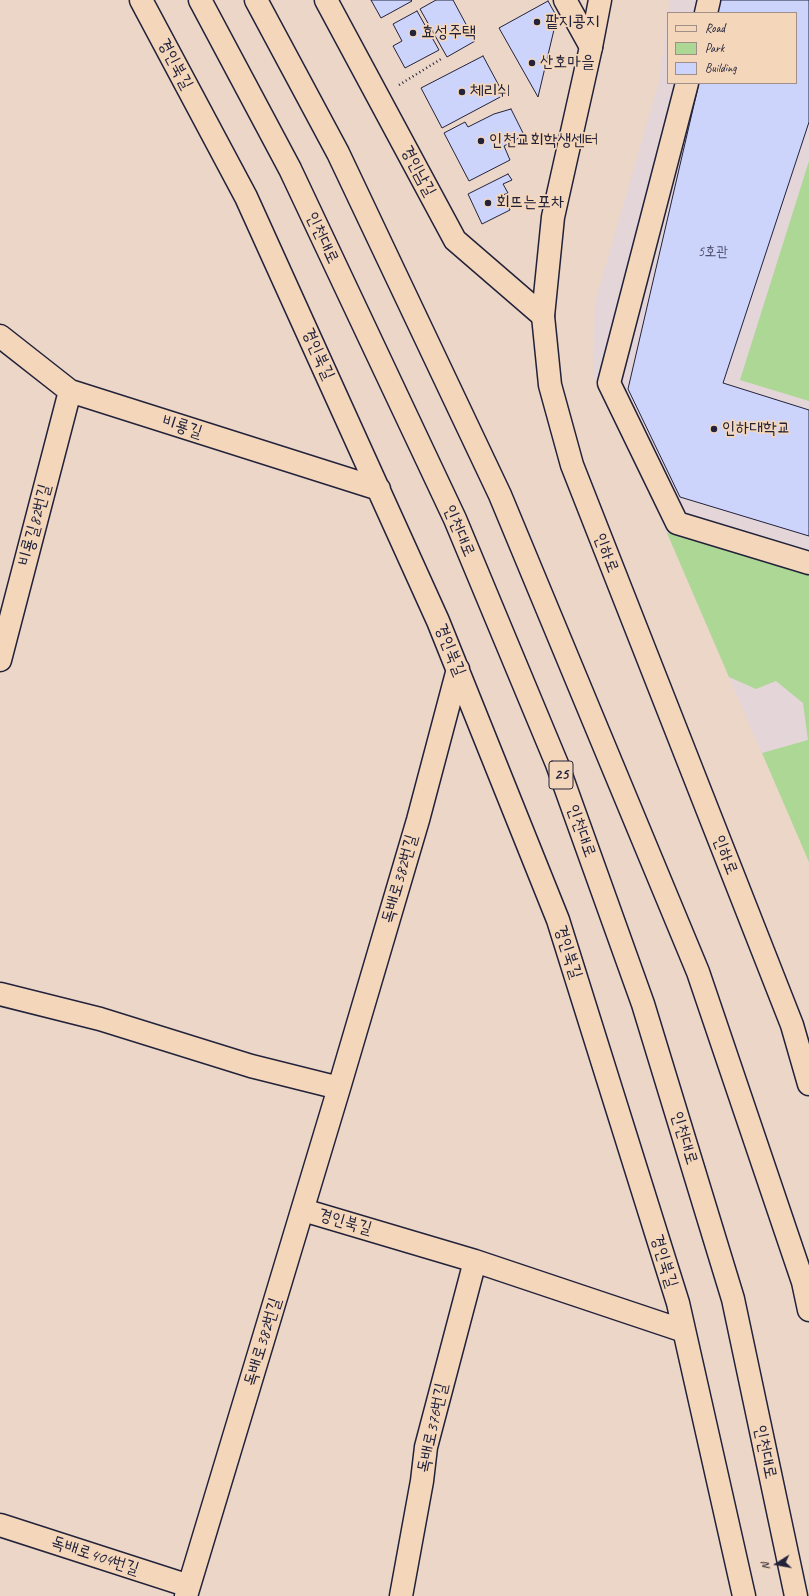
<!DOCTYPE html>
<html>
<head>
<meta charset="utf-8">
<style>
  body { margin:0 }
  #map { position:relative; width:809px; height:1596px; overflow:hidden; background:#ecd6c8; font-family:Caveat,sans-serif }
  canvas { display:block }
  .legend { position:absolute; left:667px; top:12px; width:130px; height:72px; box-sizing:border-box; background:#f4d7bb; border:1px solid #a08f88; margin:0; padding:5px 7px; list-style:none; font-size:12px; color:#22223b }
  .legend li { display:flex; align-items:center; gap:8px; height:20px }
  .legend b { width:20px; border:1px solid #a08f88 }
  .north { position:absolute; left:757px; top:1544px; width:40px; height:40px; -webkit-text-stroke:3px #f4d7bb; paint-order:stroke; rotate:259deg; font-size:11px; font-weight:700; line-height:16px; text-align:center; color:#22223b }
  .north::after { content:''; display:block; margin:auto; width:14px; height:18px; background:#22223b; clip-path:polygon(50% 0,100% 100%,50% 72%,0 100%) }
</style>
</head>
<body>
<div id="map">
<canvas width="809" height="1596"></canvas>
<ul class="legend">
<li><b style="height:5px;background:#f4d7bb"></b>Road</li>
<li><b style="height:11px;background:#add794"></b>Park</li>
<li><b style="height:11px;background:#cdd4fc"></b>Building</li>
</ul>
<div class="north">N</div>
</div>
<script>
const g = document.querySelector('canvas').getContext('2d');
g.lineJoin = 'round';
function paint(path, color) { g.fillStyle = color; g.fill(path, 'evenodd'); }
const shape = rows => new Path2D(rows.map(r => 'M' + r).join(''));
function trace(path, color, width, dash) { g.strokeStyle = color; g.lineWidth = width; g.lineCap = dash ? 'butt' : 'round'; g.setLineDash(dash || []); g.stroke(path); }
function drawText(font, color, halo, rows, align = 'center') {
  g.font = font + ' Caveat,"Poor Story",sans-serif'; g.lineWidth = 3.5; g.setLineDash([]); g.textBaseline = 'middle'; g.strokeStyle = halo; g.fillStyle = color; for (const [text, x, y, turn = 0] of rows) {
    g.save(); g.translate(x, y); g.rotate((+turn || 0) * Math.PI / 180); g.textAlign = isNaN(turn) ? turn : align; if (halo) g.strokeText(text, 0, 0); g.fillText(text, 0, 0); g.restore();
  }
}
paint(shape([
  [670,0,809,0,809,862,645,483,593,375,595,302,659,82,668,13,668,83,796,83,796,13,668,13]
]), '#e3d5d8');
paint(shape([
  [809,161,809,401,740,380],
  [667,533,681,533,809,572,809,862,762,753,808,740,803,703,776,681,756,689,729,677]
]), '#add794');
const building = shape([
  [371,0,411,0,412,1,381,18,371,0],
  [436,0,453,0,475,41,447,57,420,9,436,0],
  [718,0,809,0,809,122,723,383,809,410,809,536,680,497,628,389,699,83,796,83,796,13,715,13,718,0],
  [548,1,557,17,538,97,499,28,548,1],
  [417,11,439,50,405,68,393,46,402,41,393,24,417,11],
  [483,56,504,95,442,128,421,88,483,56],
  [511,109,524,135,504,146,510,160,469,181,444,133,465,122,468,127,494,114,511,109],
  [508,174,512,180,503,184,508,193,503,195,510,210,482,224,468,194,508,174]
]);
paint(building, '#cdd4fc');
trace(building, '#22223b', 1);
const minor = shape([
  [141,0,246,197,438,621,558,920,678,1303,744,1596],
  [326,0,455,240,543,316],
  [565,0,591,47],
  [706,13,709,0],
  [687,83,609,383,677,523,809,563],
  [0,336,70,391,379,489],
  [0,660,70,391],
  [0,994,100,1019,251,1066,339,1088],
  [303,1210,475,1261,684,1331],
  [0,1525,189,1586],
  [186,1596,339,1088,418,820,458,669],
  [401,1596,422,1481,426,1447,475,1261]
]);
const major = shape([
  [600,0,591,47,553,217,543,316,550,385,572,465,792,1025,809,1084]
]);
const highway = shape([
  [200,0,290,169,455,519,557,764,643,1004,733,1299,796,1596],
  [256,0,338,153,500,495,698,972,803,1282,809,1310]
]);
trace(minor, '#22223b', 25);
trace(major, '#22223b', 25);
trace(highway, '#22223b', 25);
trace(shape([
  [399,85,441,59]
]), '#22223b', 2.5, [1, 3]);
trace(minor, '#f4d7bb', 22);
trace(major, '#f4d7bb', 22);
trace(highway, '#f4d7bb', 22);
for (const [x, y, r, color] of [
  [537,22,4,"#22223b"],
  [413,33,4,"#22223b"],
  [532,63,4,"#22223b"],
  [462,92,4,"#22223b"],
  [481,141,4,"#22223b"],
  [488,203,4,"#22223b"],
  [714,429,4,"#22223b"]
]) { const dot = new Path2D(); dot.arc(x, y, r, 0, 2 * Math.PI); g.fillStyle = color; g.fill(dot); trace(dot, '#f4d7bb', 1.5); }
drawText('15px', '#4d4e6b', null, [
  ["5호관",713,252]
]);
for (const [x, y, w] of [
  [561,775,24]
]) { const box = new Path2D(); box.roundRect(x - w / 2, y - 14, w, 28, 3); g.fillStyle = '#f4d7bb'; g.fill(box); trace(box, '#22223b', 1); }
drawText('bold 16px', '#22223b', null, [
  ["25",561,775]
]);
drawText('17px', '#22223b', '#f4d7bb', [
  ["팥지콩지",545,22],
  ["효성주택",421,33],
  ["산호마을",540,63],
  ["체리쉬",470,92],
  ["인천교회학생센터",489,141],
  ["회뜨는포차",496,203],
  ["인하대학교",722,429]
], 'left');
drawText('17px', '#22223b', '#f4d7bb', [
  ["경인북길",175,64,62],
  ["경인남길",418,171,62],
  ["인천대로",322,238,65],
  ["경인북길",318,354,66],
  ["비룡길",182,427,18],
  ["비룡길82번길",35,525,-75],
  ["인천대로",459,531,67],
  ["인하로",606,553,69],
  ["경인북길",450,650,68],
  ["인천대로",581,831,70],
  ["인하로",725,855,69],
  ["독배로382번길",400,879,-74],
  ["경인북길",568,952,72],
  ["인천대로",684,1138,73],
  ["경인북길",345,1222,16],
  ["경인북길",664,1261,73],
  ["독배로382번길",263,1342,-73],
  ["독배로376번길",433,1428,-78],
  ["인천대로",765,1452,78],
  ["독배로404번길",95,1556,18]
]);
</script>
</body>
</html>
